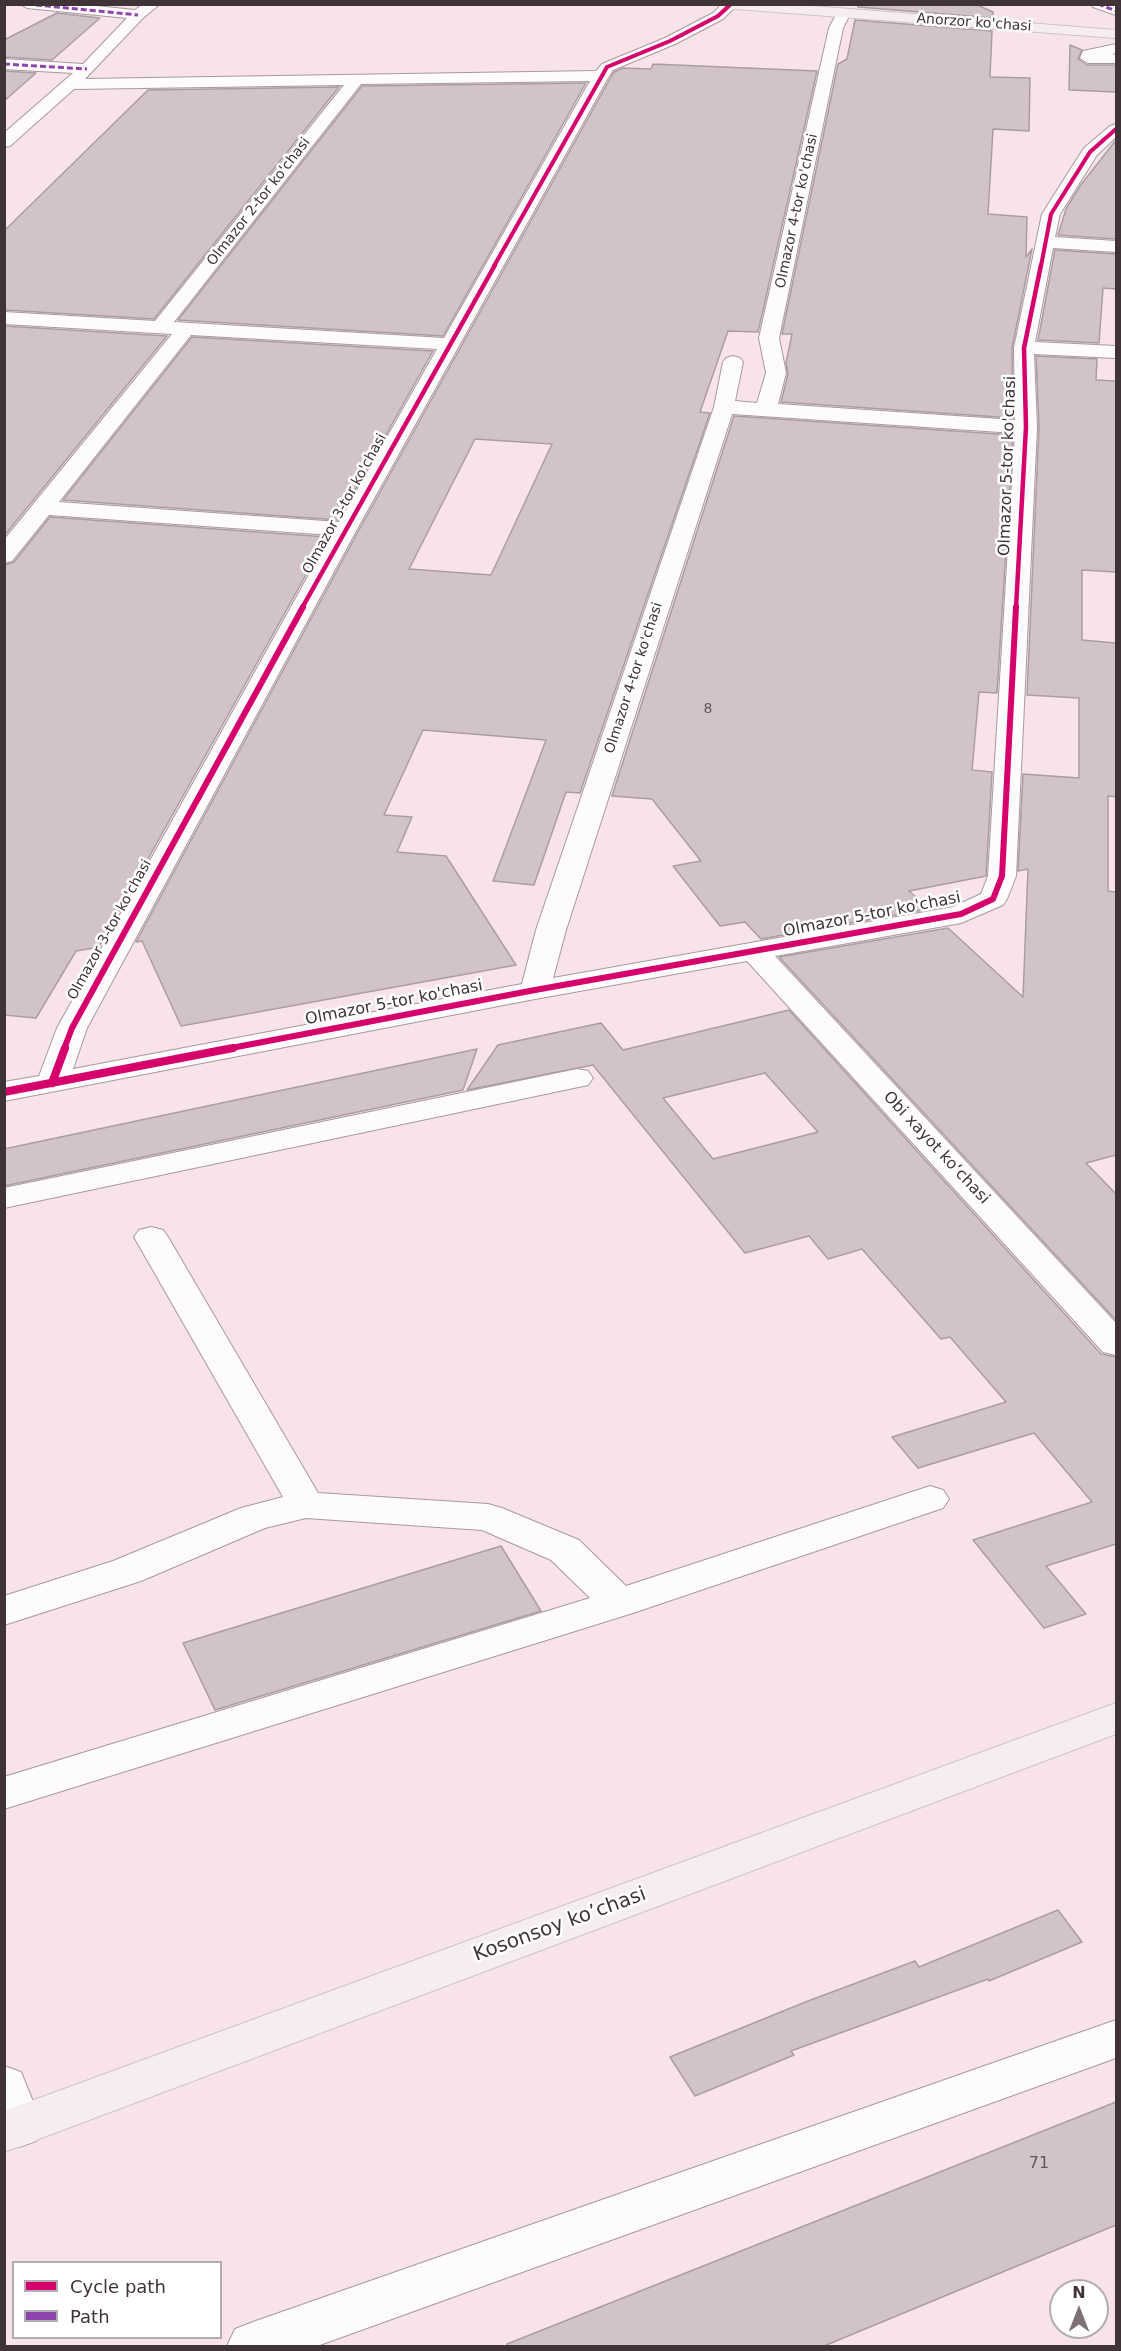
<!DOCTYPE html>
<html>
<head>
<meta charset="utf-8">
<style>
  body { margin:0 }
  #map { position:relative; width:1121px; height:2351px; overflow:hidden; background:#f7e3e8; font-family:"DejaVu Sans",sans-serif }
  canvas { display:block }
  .frame { position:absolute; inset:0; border:6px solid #403336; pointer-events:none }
  .legend { position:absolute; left:12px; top:2261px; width:210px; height:78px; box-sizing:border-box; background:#fff; border:2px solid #b3adaf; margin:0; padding:8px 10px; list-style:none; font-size:18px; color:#403336 }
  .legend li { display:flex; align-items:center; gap:12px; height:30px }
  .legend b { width:30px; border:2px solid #b3adaf }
  .north { position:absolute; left:1049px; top:2279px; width:60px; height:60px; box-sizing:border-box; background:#fff; border:2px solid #b3adaf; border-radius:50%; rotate:0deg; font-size:16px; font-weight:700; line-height:24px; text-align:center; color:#403336 }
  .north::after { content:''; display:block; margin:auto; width:21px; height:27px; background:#807174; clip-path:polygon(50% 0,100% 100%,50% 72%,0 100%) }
</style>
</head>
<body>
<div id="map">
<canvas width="1121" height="2351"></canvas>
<div class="frame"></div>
<ul class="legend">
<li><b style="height:8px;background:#d6006c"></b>Cycle path</li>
<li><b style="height:8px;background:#8e44ad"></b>Path</li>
</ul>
<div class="north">N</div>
</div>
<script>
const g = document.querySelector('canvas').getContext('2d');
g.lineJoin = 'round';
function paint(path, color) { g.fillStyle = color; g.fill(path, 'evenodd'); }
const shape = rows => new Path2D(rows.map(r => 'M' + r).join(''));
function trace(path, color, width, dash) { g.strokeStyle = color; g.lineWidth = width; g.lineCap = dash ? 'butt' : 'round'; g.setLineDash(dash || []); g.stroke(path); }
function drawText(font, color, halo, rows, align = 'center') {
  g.font = font + ' "DejaVu Sans",sans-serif'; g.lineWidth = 5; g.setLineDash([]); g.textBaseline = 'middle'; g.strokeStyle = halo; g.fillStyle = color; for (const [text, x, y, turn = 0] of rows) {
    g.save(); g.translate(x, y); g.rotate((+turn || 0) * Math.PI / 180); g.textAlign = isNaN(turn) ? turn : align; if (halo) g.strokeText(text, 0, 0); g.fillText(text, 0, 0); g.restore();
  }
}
const building = shape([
  [858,4,975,4,993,12,993,18,858,7,858,4],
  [57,13,100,18,52,60,4,57,4,40,57,13],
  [855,20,992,31,990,77,1030,78,1029,131,993,129,988,214,1027,217,1026,257,1032,249,1012,348,1013,418,781,402,788,374,786,363,792,334,782,334,838,64,847,59,855,20],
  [1070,45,1082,50,1078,59,1087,65,1116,65,1116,92,1069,90,1070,45],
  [653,64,817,71,758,332,728,331,700,412,710,413,580,793,566,792,534,885,493,881,546,740,423,730,384,815,412,817,397,852,446,856,516,965,181,1026,142,941,136,942,359,530,611,77,614,72,623,68,651,69,653,64],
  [475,439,552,444,491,575,409,569,475,439],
  [4,71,36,73,4,101,4,71],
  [586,83,443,336,178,320,362,86,586,83],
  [339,87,154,319,4,310,4,231,148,90,339,87],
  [1116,140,1116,239,1058,235,1066,209,1080,186,1116,140],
  [1055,250,1116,254,1116,289,1103,288,1099,343,1038,340,1055,250],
  [4,326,167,336,4,536,4,326],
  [192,337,433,351,338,520,63,500,192,337],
  [1036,356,1097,359,1096,380,1116,381,1116,572,1082,570,1082,640,1116,643,1116,797,1108,796,1108,891,1116,892,1116,1155,1086,1163,1116,1194,1116,1320,779,957,948,928,1023,997,1028,869,1018,871,1023,774,1079,778,1079,698,1027,695,1039,427,1036,356],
  [734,416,1013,435,997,693,979,692,972,770,992,772,986,876,909,891,929,909,761,939,745,922,720,926,673,866,701,861,652,799,612,796,734,416],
  [50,517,327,537,99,947,76,951,36,1018,4,1015,4,565,14,562,50,517],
  [789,1010,1101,1354,1116,1357,1116,1544,1046,1566,1086,1614,1044,1628,973,1540,1092,1502,1034,1433,918,1468,892,1437,1006,1402,950,1337,941,1339,862,1249,828,1259,809,1236,745,1253,593,1065,467,1090,498,1045,601,1023,623,1050,789,1010],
  [765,1073,818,1132,713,1159,663,1098,765,1073],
  [477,1049,463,1090,4,1186,4,1149,477,1049],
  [501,1546,541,1611,215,1710,183,1643,501,1546],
  [1058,1910,1082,1942,989,1981,988,1979,791,2051,794,2055,695,2096,670,2057,808,2001,915,1961,919,1967,1058,1910],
  [1116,2102,1116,2225,824,2346,507,2346,507,2344,1116,2102]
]);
paint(building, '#d2c3ca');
trace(building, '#ab9da3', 1.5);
const minor = shape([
  [20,4,76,4,135,10,143,4,160,4,143,18,85,79,596,71,602,64,665,38,713,13,722,4,738,4,723,19,675,44,613,70,609,76,357,529,87,1028,73,1069,522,984,536,930,714,407,723,362,726,358,733,356,740,358,743,362,735,401,757,403,766,373,759,338,829,28,838,11,843,10,850,14,843,28,779,338,786,373,778,404,1015,420,1014,348,1042,214,1084,148,1110,126,1116,124,1116,137,1097,155,1060,214,1055,237,1116,241,1116,252,1053,248,1035,342,1116,346,1116,358,1034,354,1037,427,1016,876,1007,899,1003,905,961,923,775,956,1116,1323,1116,1355,1103,1352,747,961,535,999,4,1101,4,1082,39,1076,57,1028,331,535,49,515,12,561,4,563,4,540,172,334,4,324,4,312,155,321,344,85,74,89,10,146,4,147,4,133,73,73,4,69,4,59,83,64,127,18,27,8,20,4],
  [590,81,444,338,174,322,361,84,590,81],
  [191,335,437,349,339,522,59,502,191,335],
  [732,414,1015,433,988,876,981,894,953,907,553,978,566,930,732,414],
  [1091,4,1116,6,1116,15,1093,7,1091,4],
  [1116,44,1116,53,1112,54,1116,55,1116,63,1088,63,1080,58,1083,51,1116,44],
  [577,1069,588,1071,593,1078,588,1085,4,1208,4,1188,577,1069],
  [151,1227,163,1230,168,1237,318,1493,488,1504,502,1508,579,1540,626,1586,930,1486,943,1490,949,1499,943,1508,633,1613,4,1809,4,1777,590,1598,551,1560,482,1530,306,1518,265,1528,141,1581,4,1625,4,1596,113,1561,241,1508,283,1497,134,1237,139,1230,151,1227],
  [1116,2020,1116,2058,317,2346,227,2346,235,2329,253,2322,1116,2020],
  [4,2066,21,2072,43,2126,36,2141,19,2147,4,2141,4,2066]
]);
const major = shape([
  [716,4,787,4,1116,30,1116,38,723,8,716,4],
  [1116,1703,1116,1734,4,2152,4,2111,1116,1703]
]);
trace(minor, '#a8999d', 2);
trace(major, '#cec4c7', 2);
paint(minor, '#fefbfc');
paint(major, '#f6eeee');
trace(shape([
  [27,4,138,15],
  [1098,4,1116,11],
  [4,64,87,69]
]), '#8e44ad', 3, [6, 3]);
trace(shape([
  [494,266,607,67,670,41,718,16,731,4],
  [1041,266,1051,214,1090,152,1116,129]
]), '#d6006c', 4);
trace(shape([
  [302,608,495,265],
  [1016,608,1026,427,1024,348,1041,265]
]), '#d6006c', 4.5);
trace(shape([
  [64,1049,72,1028,303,607],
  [226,1049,535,990,961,914,993,899,1002,876,1016,607]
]), '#d6006c', 6);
trace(shape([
  [52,1083,65,1048],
  [4,1092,233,1048]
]), '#d6006c', 8);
drawText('14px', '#403336', '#fff', [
  ["Anorzor ko'chasi",974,23,4],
  ["Olmazor 2-tor ko'chasi",259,202,-52],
  ["Olmazor 4-tor ko'chasi",797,211,-78],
  ["Olmazor 3-tor ko'chasi",345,504,-61],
  ["Olmazor 4-tor ko'chasi",634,678,-72],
  ["Olmazor 3-tor ko'chasi",110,930,-61]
]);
drawText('14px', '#64575b', null, [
  ["8",708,709]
]);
drawText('16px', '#403336', '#fff', [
  ["Olmazor 5-tor ko'chasi",1008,466,-88],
  ["Olmazor 5-tor ko'chasi",872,915,-11],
  ["Olmazor 5-tor ko'chasi",394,1003,-11],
  ["Obi xayot koʻchasi",936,1148,47]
]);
drawText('16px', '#64575b', null, [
  ["71",1039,2164]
]);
drawText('20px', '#403336', '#fff', [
  ["Kosonsoy ko’chasi",560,1925,-20]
]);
</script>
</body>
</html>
